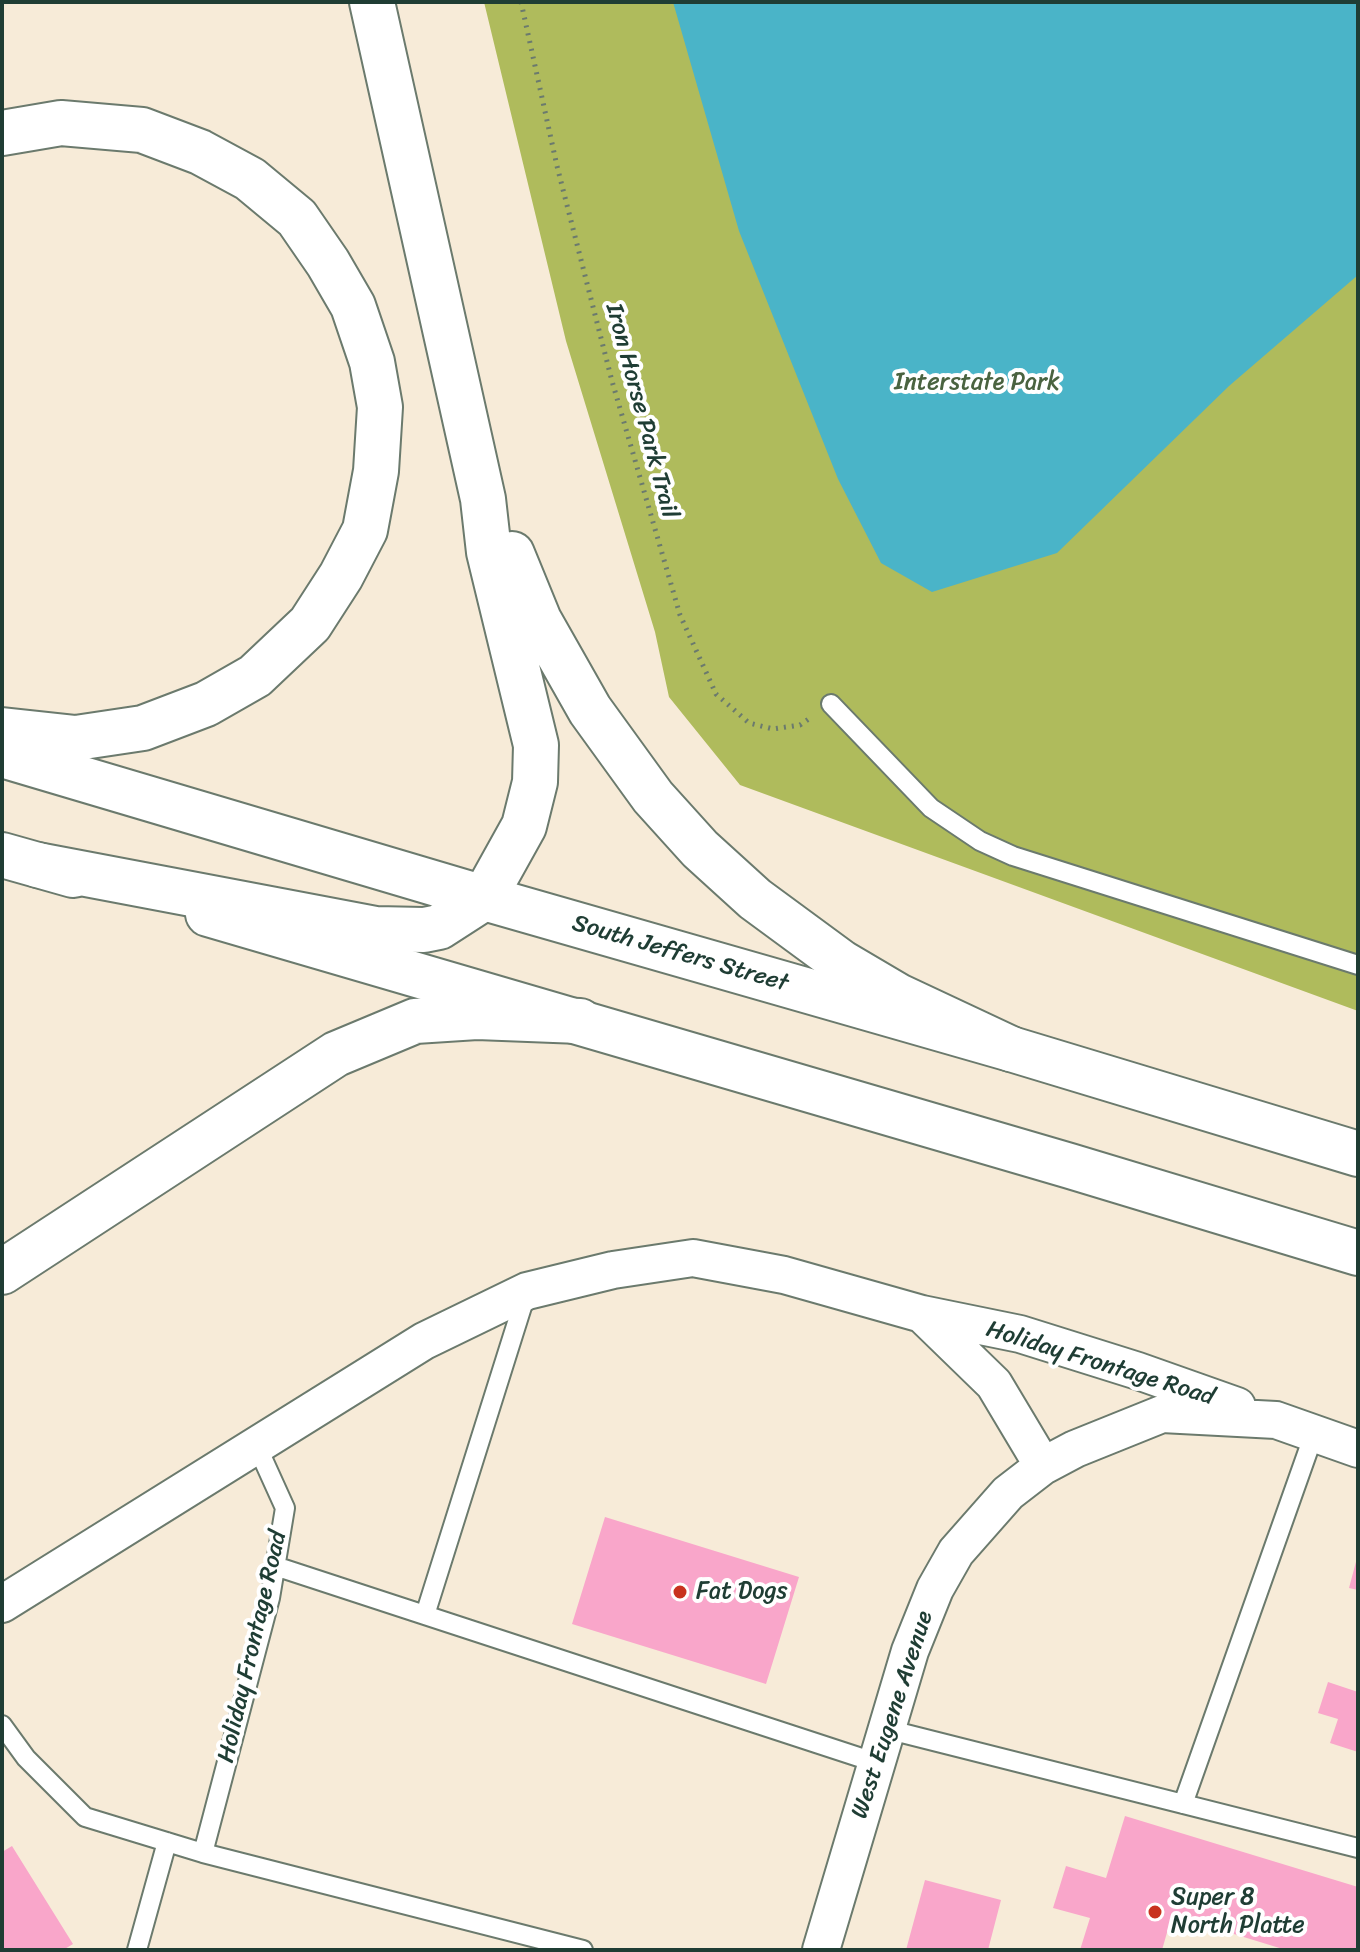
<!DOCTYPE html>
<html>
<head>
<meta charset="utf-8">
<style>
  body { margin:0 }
  #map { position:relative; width:1360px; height:1952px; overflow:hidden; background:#f7ebd8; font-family:Sriracha,sans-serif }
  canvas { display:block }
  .frame { position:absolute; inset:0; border:4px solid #1f3d34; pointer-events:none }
</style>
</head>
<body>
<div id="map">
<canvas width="1360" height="1952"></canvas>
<div class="frame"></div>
</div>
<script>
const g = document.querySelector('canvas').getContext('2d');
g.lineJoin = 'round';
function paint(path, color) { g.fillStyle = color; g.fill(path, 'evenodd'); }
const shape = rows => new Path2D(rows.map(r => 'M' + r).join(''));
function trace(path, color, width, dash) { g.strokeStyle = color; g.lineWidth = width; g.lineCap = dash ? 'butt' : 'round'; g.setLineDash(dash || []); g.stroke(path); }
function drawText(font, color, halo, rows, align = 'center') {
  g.font = font + ' Sriracha,sans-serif'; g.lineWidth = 8; g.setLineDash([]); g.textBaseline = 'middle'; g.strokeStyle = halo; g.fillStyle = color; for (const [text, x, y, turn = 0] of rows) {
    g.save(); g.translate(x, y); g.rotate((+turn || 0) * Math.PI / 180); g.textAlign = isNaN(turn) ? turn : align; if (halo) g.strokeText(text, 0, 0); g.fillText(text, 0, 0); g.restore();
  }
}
paint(shape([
  [484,2,1358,2,1358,1011,740,785,669,697,655,632,566,341]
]), '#afbb5c');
paint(shape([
  [673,2,1358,2,1358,275,1229,386,1057,553,932,592,881,563,838,479,739,231]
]), '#4ab4c8');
paint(shape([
  [605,1517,799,1577,766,1684,572,1624],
  [1357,1558,1358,1558,1358,1590,1349,1588],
  [1328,1682,1358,1692,1358,1752,1330,1743,1338,1719,1318,1713],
  [1125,1816,1358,1887,1358,1950,1286,1950,1172,1915,1162,1950,1080,1950,1090,1918,1053,1908,1066,1866,1106,1878],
  [12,1846,73,1944,63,1950,2,1950,2,1852],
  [925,1880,1001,1900,988,1950,906,1950]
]), '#f9a6ca');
const service = shape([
  [831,704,931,808,980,841,1013,856,1358,965],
  [275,1566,877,1763],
  [425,1615,526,1294],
  [2,1725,26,1758,85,1817,203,1853,583,1950],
  [886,1729,1358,1848],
  [1183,1804,1314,1434],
  [203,1853,270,1598,285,1508,256,1444],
  [137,1950,167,1842]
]);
const minor = shape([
  [922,1314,1020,1334,1138,1371,1237,1406],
  [2,1604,424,1341,527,1291,613,1270,693,1258,784,1275,922,1314,994,1384,1043,1466],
  [821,1950,910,1651,935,1589,956,1552,1008,1493,1043,1466,1075,1449,1162,1414,1276,1420,1358,1449]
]);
const trunk = shape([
  [2,755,484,898,1011,1049,1358,1154],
  [2,855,73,875],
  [208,914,1070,1166,1358,1253]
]);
const motorway = shape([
  [2,133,61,123,142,130,200,152,250,179,297,218,328,263,353,306,372,362,380,407,376,471,365,530,341,576,310,624,255,676,206,704,143,728,76,738,2,730],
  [512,554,539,620,590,710,653,797,700,849,755,899,842,963,898,996,1011,1049],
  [38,865,376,929,424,930,439,927,484,898,524,826,535,782,536,745,489,552,483,499,372,2],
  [2,1272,336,1054,415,1021,477,1017,580,1021]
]);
trace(service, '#6b7a6d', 22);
trace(minor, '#6b7a6d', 40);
trace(trunk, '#6b7a6d', 48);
trace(motorway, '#6b7a6d', 48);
trace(shape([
  [521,2,557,166,612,381,680,615,716,694,749,723,773,729,800,725,810,718]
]), '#6b7a6d', 5, [2, 6]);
trace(service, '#fff', 18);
trace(minor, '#fff', 36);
trace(trunk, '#fff', 44);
trace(motorway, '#fff', 44);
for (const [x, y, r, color] of [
  [680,1592,8,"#c8321e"],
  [1155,1912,8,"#c8321e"]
]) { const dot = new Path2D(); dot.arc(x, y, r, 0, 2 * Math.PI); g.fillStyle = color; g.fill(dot); trace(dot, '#fff', 3); }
drawText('24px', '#4a6340', '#fff', [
  ["Interstate Park",977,383]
]);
drawText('24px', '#1f3d34', '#fff', [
  ["Iron Horse Park Trail",641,411,75],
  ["South Jeffers Street",680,954,16],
  ["Holiday Frontage Road",1100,1364,17],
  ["Holiday Frontage Road",253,1647,-77],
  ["West Eugene Avenue",893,1715,-72]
]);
drawText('24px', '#1f3d34', '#fff', [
  ["Fat Dogs",696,1592],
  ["Super 8",1171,1898],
  ["North Platte",1171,1926]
], 'left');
</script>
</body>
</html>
